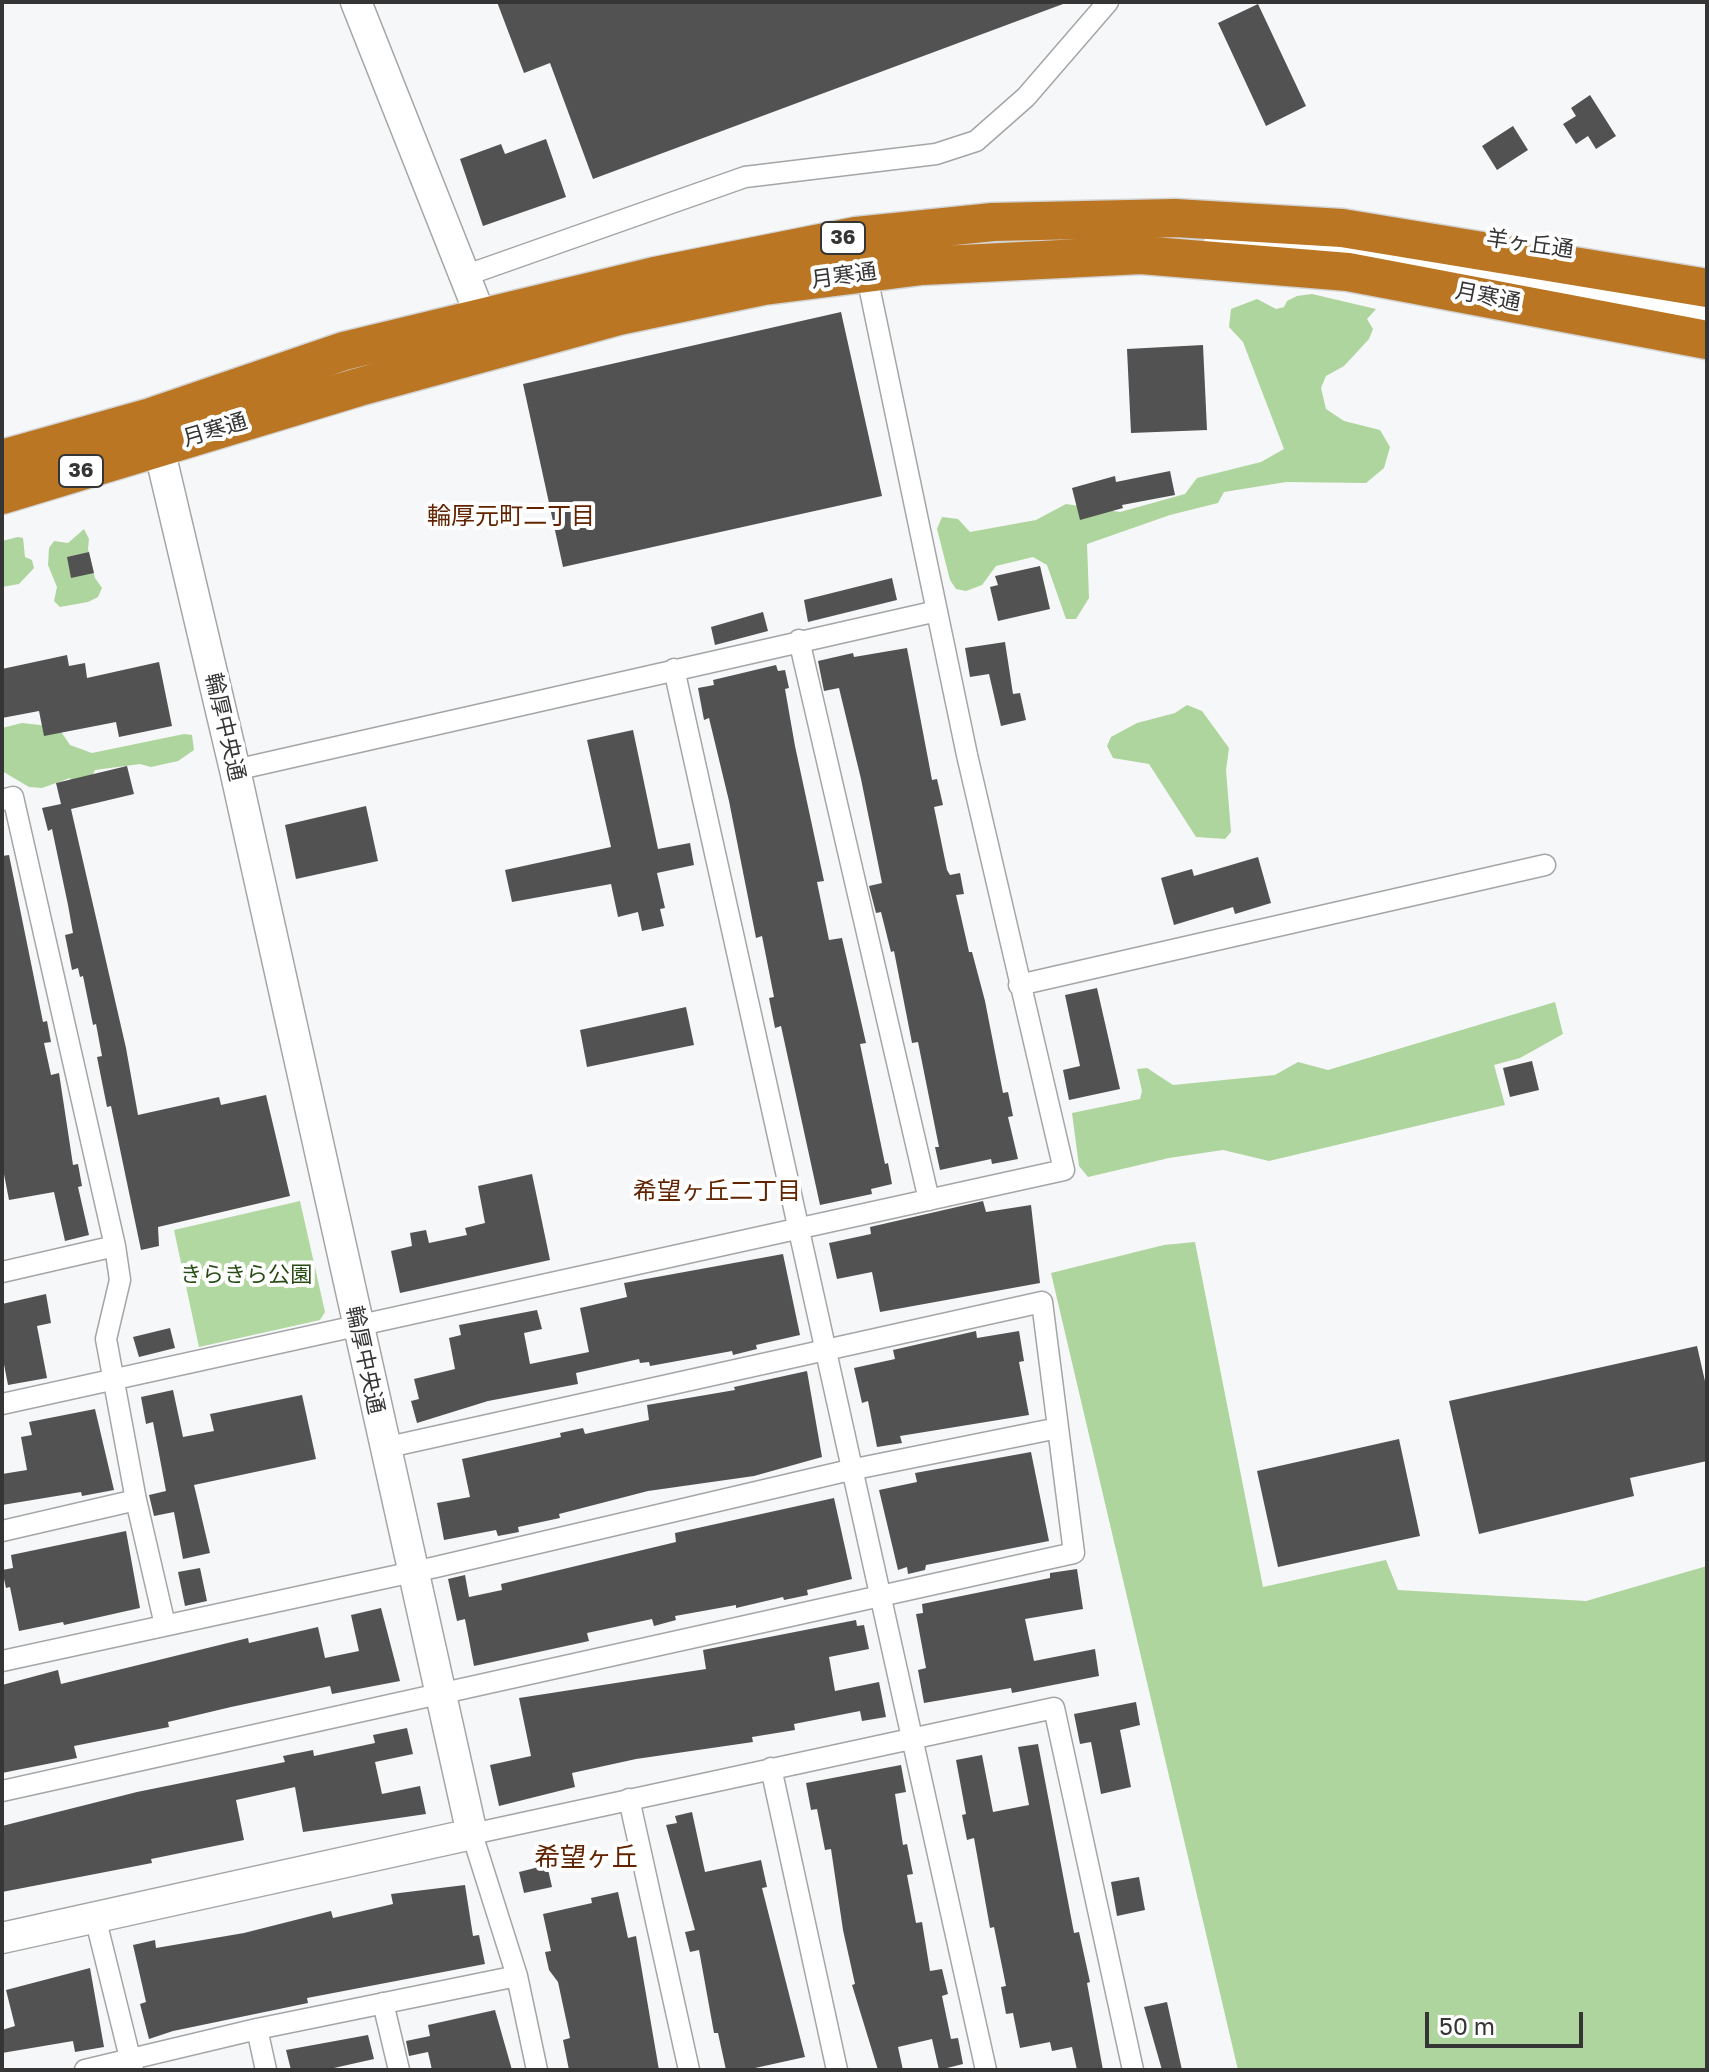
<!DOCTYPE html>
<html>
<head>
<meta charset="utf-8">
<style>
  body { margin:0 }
  #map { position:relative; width:1709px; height:2072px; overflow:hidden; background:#f6f7f8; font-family:"Golos Text",sans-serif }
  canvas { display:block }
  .frame { position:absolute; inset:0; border:4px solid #353536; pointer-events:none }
  .scale { position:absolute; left:1425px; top:2012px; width:158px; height:36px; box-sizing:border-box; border:4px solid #353536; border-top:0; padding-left:10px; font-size:24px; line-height:28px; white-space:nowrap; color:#353536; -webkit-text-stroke:6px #fff; paint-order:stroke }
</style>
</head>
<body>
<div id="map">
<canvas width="1709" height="2072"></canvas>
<div class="frame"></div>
<div class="scale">50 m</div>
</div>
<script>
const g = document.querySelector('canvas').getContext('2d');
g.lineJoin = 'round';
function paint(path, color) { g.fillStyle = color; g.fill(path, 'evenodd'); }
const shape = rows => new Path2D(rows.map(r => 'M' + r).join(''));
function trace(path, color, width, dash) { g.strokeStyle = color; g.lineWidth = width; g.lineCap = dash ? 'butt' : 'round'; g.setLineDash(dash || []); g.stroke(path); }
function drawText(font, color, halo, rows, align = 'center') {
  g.font = font + ' "Golos Text","Noto Sans JP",sans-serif'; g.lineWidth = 8; g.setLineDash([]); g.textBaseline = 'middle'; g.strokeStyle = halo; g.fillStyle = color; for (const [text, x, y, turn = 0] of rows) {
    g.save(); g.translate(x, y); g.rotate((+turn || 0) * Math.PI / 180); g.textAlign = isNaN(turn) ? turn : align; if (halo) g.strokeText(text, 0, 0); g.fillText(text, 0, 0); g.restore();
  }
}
paint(shape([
  [300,1201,325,1312,320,1320,199,1347,174,1230]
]), '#b1d8a0');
paint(shape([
  [1312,294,1376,309,1367,319,1373,329,1369,339,1344,366,1326,376,1321,388,1326,409,1344,421,1380,430,1390,447,1384,468,1366,483,1286,482,1224,492,1218,503,1170,515,1087,544,1089,598,1076,619,1066,619,1047,565,1033,557,996,566,982,585,966,591,956,589,950,580,937,529,942,517,958,519,970,532,1036,520,1066,504,1120,512,1185,494,1197,478,1261,462,1284,449,1243,342,1229,327,1231,309,1257,299,1276,309,1284,307,1287,301,1297,296],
  [84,529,89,539,88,549,95,578,102,588,98,597,88,602,60,607,54,601,57,587,48,565,49,548,54,541,68,543],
  [18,537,23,538,25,557,32,560,34,568,19,584,2,587,2,541],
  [1187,705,1202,711,1229,748,1226,770,1231,832,1225,839,1196,837,1149,764,1113,758,1107,746,1111,737,1137,723,1175,713],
  [22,723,58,727,70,745,92,753,184,734,192,735,194,750,178,761,151,767,140,764,95,770,81,801,70,778,42,788,29,787,2,771,2,728],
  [1555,1002,1563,1034,1520,1058,1494,1065,1505,1105,1269,1161,1223,1150,1169,1158,1088,1177,1079,1166,1072,1113,1140,1099,1142,1091,1137,1069,1147,1068,1173,1085,1275,1075,1298,1062,1328,1070],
  [1195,1242,1263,1587,1386,1560,1398,1590,1586,1601,1707,1566,1707,2070,1238,2070,1051,1273,1164,1245]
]), '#aed59d');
paint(shape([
  [497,2,1062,2,1063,4,593,179,550,63,524,73],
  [1258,4,1306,106,1266,126,1218,23],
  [1590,95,1616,136,1596,149,1588,136,1576,144,1563,124,1576,116,1571,108],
  [1513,126,1528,150,1497,170,1482,146],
  [546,139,566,197,483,226,460,159,501,144,505,154],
  [841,312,882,496,563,567,523,384],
  [1203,345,1207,430,1131,433,1127,349],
  [1170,471,1175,495,1122,505,1123,508,1080,520,1072,488,1115,476,1116,482],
  [89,552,94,573,71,578,67,557],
  [1040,566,1050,609,998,621,990,587,998,585,995,576],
  [892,578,897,600,808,622,804,600],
  [763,612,768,631,715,645,711,627],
  [1005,642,1013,694,1020,693,1026,720,1001,726,989,674,970,677,965,648],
  [907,648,932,780,937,779,943,805,934,807,947,870,950,875,960,873,964,894,956,895,969,952,972,952,985,1001,1003,1093,1008,1092,1013,1116,1008,1117,1018,1159,992,1164,991,1159,940,1170,935,1147,939,1147,918,1042,912,1043,894,951,891,952,881,912,876,913,869,886,882,883,861,779,839,688,824,691,818,661,853,653,854,657],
  [67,655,69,666,85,663,87,678,159,662,172,726,119,737,116,722,44,736,39,711,2,718,2,669],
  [776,665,778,671,785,670,789,688,785,689,795,746,824,881,817,882,829,940,842,938,866,1043,860,1044,885,1164,888,1163,892,1184,871,1189,872,1194,820,1205,781,1026,775,1028,769,998,774,997,762,936,756,938,729,801,709,718,704,720,698,688,714,685,713,680],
  [633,730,658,849,690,843,694,865,657,873,665,908,660,909,664,926,642,931,638,912,618,917,611,884,512,902,505,870,611,847,587,740],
  [127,766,134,794,71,809,126,1048,138,1115,219,1097,221,1105,266,1095,290,1196,158,1227,159,1246,141,1250,111,1106,107,1107,97,1057,102,1056,96,1024,93,1025,83,976,80,977,78,968,72,970,65,935,73,933,68,905,52,829,48,831,42,808,61,804,56,783],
  [366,806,378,861,296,879,285,825],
  [9,855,43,1022,47,1021,51,1042,44,1043,51,1075,59,1073,73,1165,78,1164,82,1186,78,1187,89,1235,65,1241,54,1192,9,1200,2,1164,2,856],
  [1258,857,1271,903,1235,914,1233,907,1174,925,1161,878,1192,869,1194,876],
  [1097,988,1120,1089,1069,1100,1063,1070,1080,1066,1065,995],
  [686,1007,694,1045,587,1067,580,1030],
  [1532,1061,1539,1090,1510,1097,1503,1068],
  [532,1174,550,1260,400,1293,391,1251,412,1246,410,1233,426,1230,429,1243,467,1235,465,1228,485,1223,478,1186],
  [983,1201,986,1212,1031,1205,1040,1283,880,1312,872,1272,837,1279,829,1243,871,1234,870,1227],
  [783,1254,800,1335,756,1345,757,1349,733,1355,732,1351,650,1366,649,1362,640,1363,639,1359,576,1373,578,1384,488,1401,417,1423,411,1401,419,1399,414,1379,455,1369,449,1338,461,1335,459,1325,537,1310,542,1329,524,1333,530,1364,589,1352,580,1308,627,1297,624,1283],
  [46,1294,51,1323,37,1326,47,1378,8,1385,2,1354,2,1304],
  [170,1328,175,1348,139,1357,133,1337],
  [976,1331,977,1338,1019,1331,1024,1361,1019,1362,1029,1415,900,1436,902,1443,877,1447,868,1401,862,1403,854,1368,895,1359,893,1350],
  [1697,1346,1707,1390,1707,1461,1630,1478,1634,1496,1479,1534,1449,1401],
  [807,1371,822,1457,754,1476,648,1491,559,1514,560,1518,518,1527,519,1532,498,1536,496,1530,444,1540,437,1503,470,1497,462,1459,561,1437,560,1433,583,1428,585,1434,649,1420,647,1405,735,1390,734,1387],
  [173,1390,183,1437,214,1431,210,1414,302,1395,316,1459,194,1485,210,1553,183,1559,174,1512,154,1516,149,1495,166,1491,153,1422,146,1424,141,1397],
  [95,1409,114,1490,82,1496,81,1492,2,1505,2,1474,27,1470,21,1437,32,1435,29,1422],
  [1399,1439,1420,1536,1278,1567,1257,1471],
  [1031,1452,1049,1541,926,1565,925,1570,908,1574,907,1567,898,1570,879,1490,917,1482,915,1473],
  [834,1498,852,1579,807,1590,808,1595,784,1600,783,1597,736,1608,736,1605,675,1616,676,1620,654,1626,652,1619,587,1633,589,1641,474,1666,465,1619,457,1621,448,1579,465,1575,469,1597,502,1590,501,1584,676,1542,675,1533],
  [126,1531,140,1608,64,1625,63,1622,19,1631,10,1587,6,1588,2,1570,13,1568,11,1555],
  [200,1568,207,1601,185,1606,178,1572],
  [1077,1569,1083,1609,1025,1619,1034,1661,1095,1649,1099,1676,1012,1693,1011,1688,924,1703,918,1670,926,1668,916,1614,923,1613,922,1604,1050,1578,1050,1573],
  [381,1608,400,1681,332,1694,330,1686,231,1707,168,1722,169,1727,74,1746,77,1758,2,1773,2,1685,58,1670,61,1684,248,1638,249,1643,318,1627,325,1658,359,1651,351,1615],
  [856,1620,857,1626,864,1625,869,1649,829,1657,835,1691,879,1682,886,1717,862,1721,860,1711,794,1724,795,1730,752,1737,753,1742,636,1759,572,1773,575,1787,499,1806,490,1765,531,1756,519,1698,706,1669,703,1650],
  [1136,1702,1140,1725,1120,1730,1131,1787,1101,1794,1091,1742,1080,1744,1074,1714],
  [407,1728,413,1754,375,1762,382,1794,420,1786,426,1814,303,1832,295,1787,236,1800,244,1840,151,1859,152,1863,2,1892,2,1826,137,1792,285,1762,283,1756,313,1750,314,1756,375,1743,373,1735],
  [1038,1744,1074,1933,1079,1932,1090,1982,1087,1983,1103,2070,1077,2070,1072,2047,1052,2051,1050,2042,1020,2048,1013,2013,1006,2014,1001,1987,1006,1986,994,1927,990,1928,974,1838,967,1840,962,1815,966,1814,956,1760,982,1755,993,1812,1029,1805,1018,1747],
  [901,1765,906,1792,895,1794,903,1845,907,1844,913,1874,907,1875,916,1923,922,1922,930,1971,942,1969,948,1994,942,1996,951,2039,958,2038,963,2064,939,2070,932,2039,898,2047,903,2070,878,2070,852,1985,855,1984,843,1930,831,1849,825,1850,817,1809,811,1810,806,1783],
  [692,1812,705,1872,761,1860,767,1887,762,1888,805,2057,746,2070,726,2070,718,2033,714,2033,699,1950,690,1952,685,1932,695,1930,666,1825,677,1823,675,1816],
  [547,1865,552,1887,524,1893,519,1872],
  [1139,1877,1145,1910,1117,1916,1111,1882],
  [465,1885,473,1936,479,1935,485,1964,307,1998,308,2003,173,2031,149,2039,140,2004,146,2002,133,1945,155,1940,156,1948,244,1933,331,1911,333,1918,393,1904,391,1894],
  [618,1892,628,1938,636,1936,659,2070,569,2070,563,2040,570,2038,558,1982,549,1970,545,1952,551,1951,543,1914,592,1903,591,1898],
  [90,1968,104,2047,75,2052,73,2041,2,2053,2,2030,15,2026,6,1990],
  [1167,2002,1182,2070,1162,2070,1144,2007],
  [495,2010,512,2070,432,2070,428,2052,409,2056,406,2041,430,2036,428,2025],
  [368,2035,374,2059,325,2070,291,2070,286,2050]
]), '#535252');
const street = shape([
  [464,276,745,177,936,154,976,141,1026,97,1108,2],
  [799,640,929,1200],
  [674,669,986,2070],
  [235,770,937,611],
  [2,800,13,797,115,1246,120,1280,106,1339,136,1500,165,1625],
  [1019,985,1545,865],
  [2,1272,115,1246],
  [2,1404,1064,1170,967,755,865,267],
  [2,1531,136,1500],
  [2,1661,436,1567,850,1470,1058,1428],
  [771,1768,837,2070],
  [2,1791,1074,1553,1042,1302,384,1448],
  [629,1799,689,2070],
  [95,1917,133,2070],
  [383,2003,399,2070],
  [257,2029,266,2070],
  [85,2070,257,2029,517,1976],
  [537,2070,517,1976,472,1834,1054,1708,1133,2070]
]);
const secondary = shape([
  [356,2,481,317],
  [1219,244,1406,262,1707,314],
  [2,1938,472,1834,235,770,154,427]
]);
const highway = shape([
  [2,459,151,417,344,351,655,276,856,236,993,222,1175,218,1342,228,1707,288],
  [2,495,359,387,619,316,764,286,922,266,1141,255,1348,272,1707,340]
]);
trace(street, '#a4a5a6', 23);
trace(secondary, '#a4a5a6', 33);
trace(highway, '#d3d3d3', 41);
trace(street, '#fff', 20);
trace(secondary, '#fff', 30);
trace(highway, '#ba7622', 38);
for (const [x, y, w] of [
  [843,238,44],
  [81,471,44]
]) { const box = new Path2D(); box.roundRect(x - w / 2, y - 16, w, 32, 6); g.fillStyle = '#fff'; g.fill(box); trace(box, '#353536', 2); }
drawText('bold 20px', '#353536', null, [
  ["36",843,238],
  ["36",81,471]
]);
drawText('22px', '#353536', '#fff', [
  ["羊ヶ丘通",1530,244,8],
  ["月寒通",844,276,-8],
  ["月寒通",1488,297,11],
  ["月寒通",215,430,-17],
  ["輪厚中央通",225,727,77],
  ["輪厚中央通",365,1360,78]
]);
drawText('22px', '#274c13', '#fff', [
  ["きらきら公園",246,1275]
]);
drawText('24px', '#612300', '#fff', [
  ["輪厚元町二丁目",511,516],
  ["希望ヶ丘二丁目",717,1191]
]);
drawText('26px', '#612300', '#fff', [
  ["希望ヶ丘",586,1858]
]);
</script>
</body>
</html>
